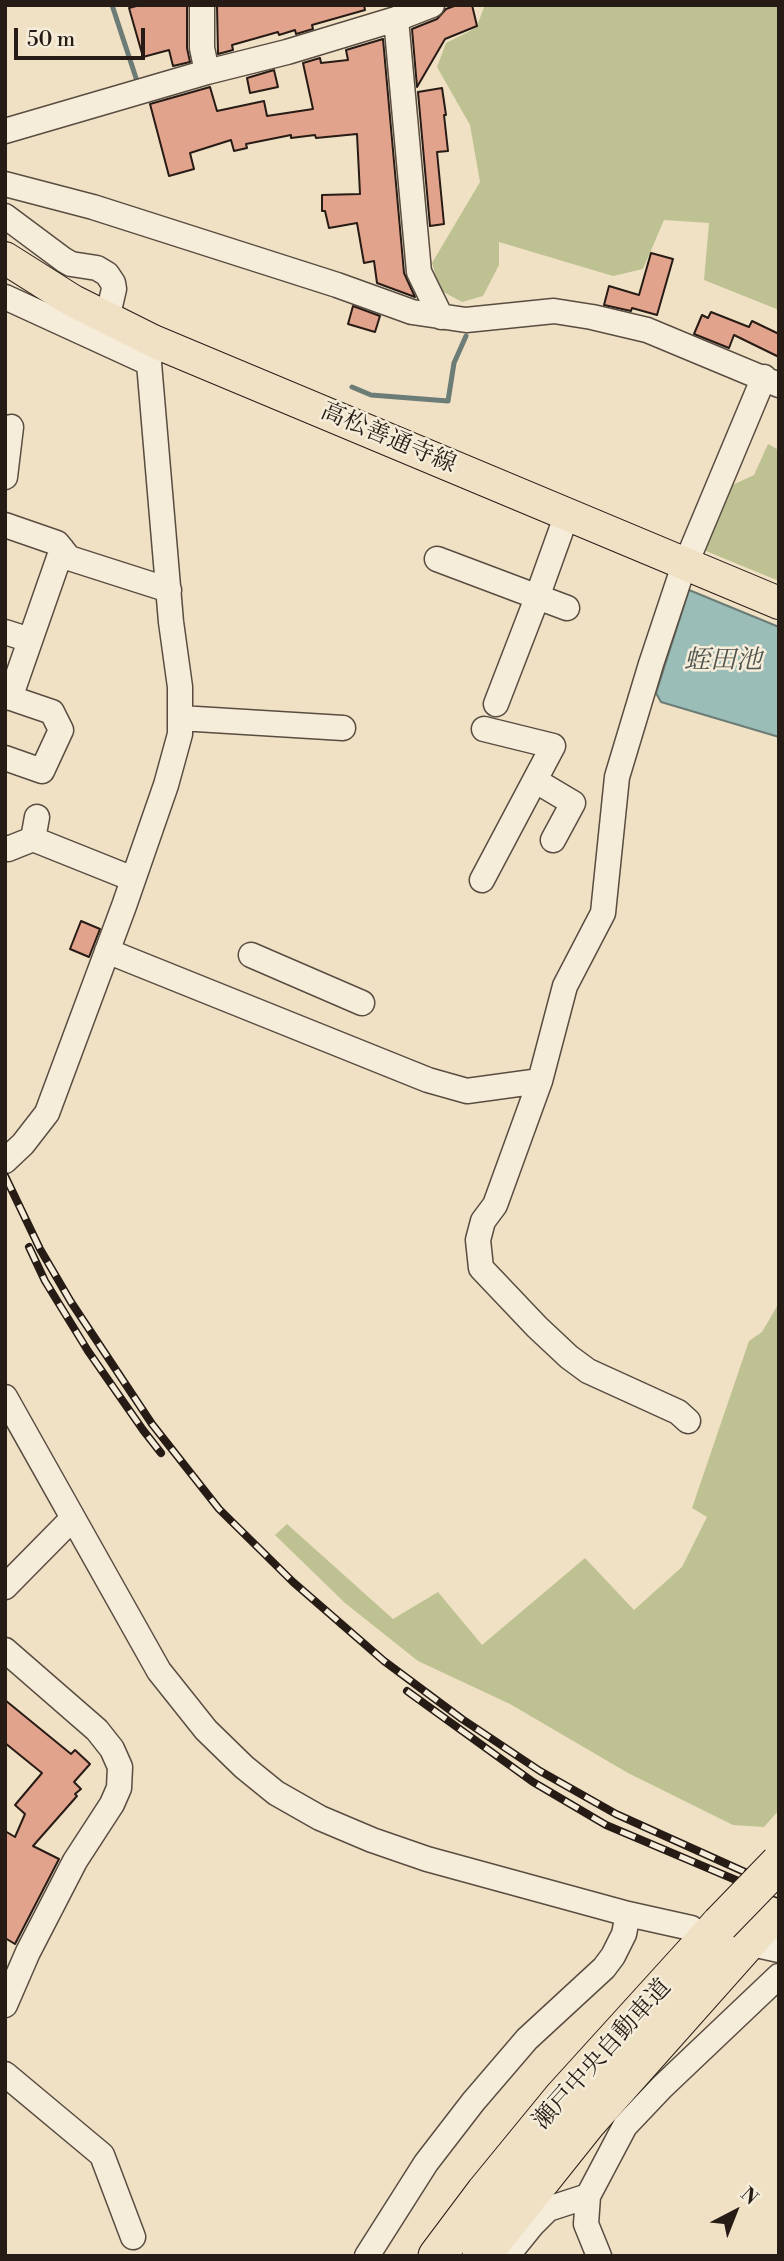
<!DOCTYPE html>
<html>
<head>
<meta charset="utf-8">
<style>
  body { margin:0 }
  #map { position:relative; width:784px; height:2261px; overflow:hidden; background:#f0e1c5; font-family:"Libre Bodoni",serif }
  canvas { display:block }
  .frame { position:absolute; inset:0; border:7px solid #271b15; pointer-events:none }
  .north { position:absolute; left:700px; top:2177px; width:70px; height:70px; -webkit-text-stroke:5px #f5ecd9; paint-order:stroke; rotate:42deg; font-size:19px; font-weight:700; line-height:28px; text-align:center; color:#271b15 }
  .north::after { content:''; display:block; margin:auto; width:24px; height:32px; background:#271b15; clip-path:polygon(50% 0,100% 100%,50% 72%,0 100%) }
  .scale { position:absolute; left:14px; top:28px; width:131px; height:32px; box-sizing:border-box; border:4px solid #271b15; border-top:0; padding-left:9px; font-size:21px; line-height:24px; white-space:nowrap; color:#271b15; -webkit-text-stroke:5px #f5ecd9; paint-order:stroke }
</style>
</head>
<body>
<div id="map">
<canvas width="784" height="2261"></canvas>
<div class="frame"></div>
<div class="north">N</div>
<div class="scale">50 m</div>
</div>
<script>
const g = document.querySelector('canvas').getContext('2d');
g.lineJoin = 'round';
function paint(path, color) { g.fillStyle = color; g.fill(path, 'evenodd'); }
const shape = rows => new Path2D(rows.map(r => 'M' + r).join(''));
function trace(path, color, width, dash) { g.strokeStyle = color; g.lineWidth = width; g.lineCap = dash ? 'butt' : 'round'; g.setLineDash(dash || []); g.stroke(path); }
function drawText(font, color, halo, rows, align = 'center') {
  g.font = font + ' "Libre Bodoni","Noto Serif JP",serif'; g.lineWidth = 5; g.setLineDash([]); g.textBaseline = 'middle'; g.strokeStyle = halo; g.fillStyle = color; for (const [text, x, y, turn = 0] of rows) {
    g.save(); g.translate(x, y); g.rotate((+turn || 0) * Math.PI / 180); g.textAlign = isNaN(turn) ? turn : align; if (halo) g.strokeText(text, 0, 0); g.fillText(text, 0, 0); g.restore();
  }
}
paint(shape([
  [485,5,779,5,779,310,704,280,709,223,664,220,643,269,613,276,499,242,499,265,483,296,462,302,440,290,432,263,480,182,470,125,437,67,446,43,476,28],
  [768,444,779,450,779,581,701,549,724,489,754,475],
  [779,1303,779,1810,764,1827,733,1825,628,1773,510,1704,418,1661,345,1603,275,1535,287,1524,393,1619,438,1592,482,1645,585,1558,634,1610,682,1567,707,1517,692,1508,749,1341,762,1332]
]), '#bec191');
const water = shape([
  [689,590,779,627,779,737,661,702,656,693,689,590]
]);
paint(water, '#9abdb7');
trace(water, '#6c7c76', 2);
trace(shape([
  [112,5,137,81,132,83],
  [352,387,371,395,448,401,454,363,466,336]
]), '#6c7c76', 5);
const building = shape([
  [140,5,187,5,187,48,190,62,173,66,169,50,143,57,129,8,140,5],
  [217,5,364,5,365,10,312,25,313,29,296,34,295,30,279,35,278,32,232,45,233,50,218,54,217,5],
  [457,5,472,5,477,26,445,39,417,87,412,29,437,19,446,9,457,5],
  [383,39,404,273,415,297,377,283,374,261,364,263,357,223,329,228,325,211,322,211,322,195,360,194,357,134,316,138,315,135,291,138,291,135,246,144,247,148,234,151,231,140,190,153,194,169,169,176,150,104,210,87,217,111,264,101,267,116,313,109,303,63,320,58,321,63,348,60,346,50,383,39],
  [274,70,278,87,250,93,247,78,274,70],
  [442,88,446,115,444,115,448,151,437,152,444,224,430,226,418,92,442,88],
  [651,253,673,259,657,315,632,308,631,311,604,305,609,286,639,295,651,253],
  [353,306,380,316,375,332,348,324,353,306],
  [711,312,749,327,752,321,779,334,779,357,734,335,729,348,694,334,702,315,708,318,711,312],
  [81,921,100,929,89,957,70,949,81,921],
  [5,1700,71,1754,75,1750,90,1764,74,1782,81,1789,75,1794,77,1796,33,1846,59,1859,15,1944,5,1938,5,1831,15,1837,25,1814,15,1805,42,1773,5,1743,5,1700]
]);
paint(building, '#e2a38c');
trace(building, '#271b15', 2);
const minor = shape([
  [202,5,202,48,207,72],
  [396,19,419,272,441,317],
  [5,131,207,72,287,52,396,19,432,5],
  [5,184,93,207,337,285,412,312,466,320,554,311,592,317,647,330,779,385],
  [5,216,64,260,71,264,97,268,107,274,113,283,114,289,107,319],
  [5,297,149,363],
  [5,477,11,427],
  [5,525,57,543,69,558,169,590],
  [437,559,567,608],
  [5,632,30,640],
  [5,696,52,712,61,730,42,771,5,758],
  [10,698,62,549],
  [496,704,535,603,567,514],
  [180,718,343,728],
  [536,781,573,803,553,840],
  [37,817,33,839,133,879],
  [5,848,8,849,33,839],
  [482,880,553,746,484,729],
  [107,951,428,1080,467,1091,540,1081],
  [251,955,362,1003],
  [5,1161,23,1144,47,1113,124,906,166,785,180,734,180,687,171,622,149,363,153,341],
  [5,1397,159,1671,206,1730,244,1767,276,1793,320,1818,372,1840,427,1859,628,1914,691,1928],
  [688,1421,678,1412,588,1371,569,1357,537,1327,481,1268,478,1240,483,1221,495,1205,540,1081,565,986,603,913,617,777,651,664,679,580,764,377],
  [5,1587,73,1518],
  [5,1650,97,1730,112,1749,120,1767,119,1788,112,1804,75,1861,28,1952,5,2005],
  [761,1946,779,1950],
  [5,2074,102,2155,133,2237],
  [367,2256,426,2163,473,2102,527,2039,604,1968,613,1956,624,1934,628,1914],
  [507,2256,532,2225,548,2209,588,2196],
  [599,2256,586,2224,588,2196,625,2126,662,2087,779,1976]
]);
const major = shape([
  [5,258,73,301,153,341,779,603]
]);
const highway = shape([
  [437,2256,485,2192,562,2098,720,1924],
  [481,2256,587,2123,779,1907]
]);
trace(minor, '#594c41', 27);
trace(major, '#271b15', 34);
trace(highway, '#271b15', 39);
trace(minor, '#f5ecd9', 24);
trace(major, '#f0e1c5', 32);
trace(highway, '#f0e1c5', 37);
const rail = shape([
  [5,1176,40,1249,71,1302,152,1424,219,1509,293,1582,384,1661,462,1719,540,1771,616,1814,747,1873,779,1883],
  [29,1247,45,1281,88,1351,143,1430,161,1453],
  [407,1691,533,1782,606,1825,743,1883,779,1895]
]);
trace(rail, '#271b15', 8);
trace(rail, '#f5ecd9', 5, [16]);
const highwayBridge = shape([
  [720,1924,779,1863]
]);
trace(highwayBridge, '#271b15', 39, []);
trace(highwayBridge, '#f0e1c5', 37);
drawText('24px', '#271b15', '#f5ecd9', [
  ["高松善通寺線",388,439,23],
  ["瀬戸中央自動車道",603,2055,-48]
]);
drawText('italic 26px', '#4f544e', '#f5ecd9', [
  ["蛭田池",723,662]
]);
</script>
</body>
</html>
